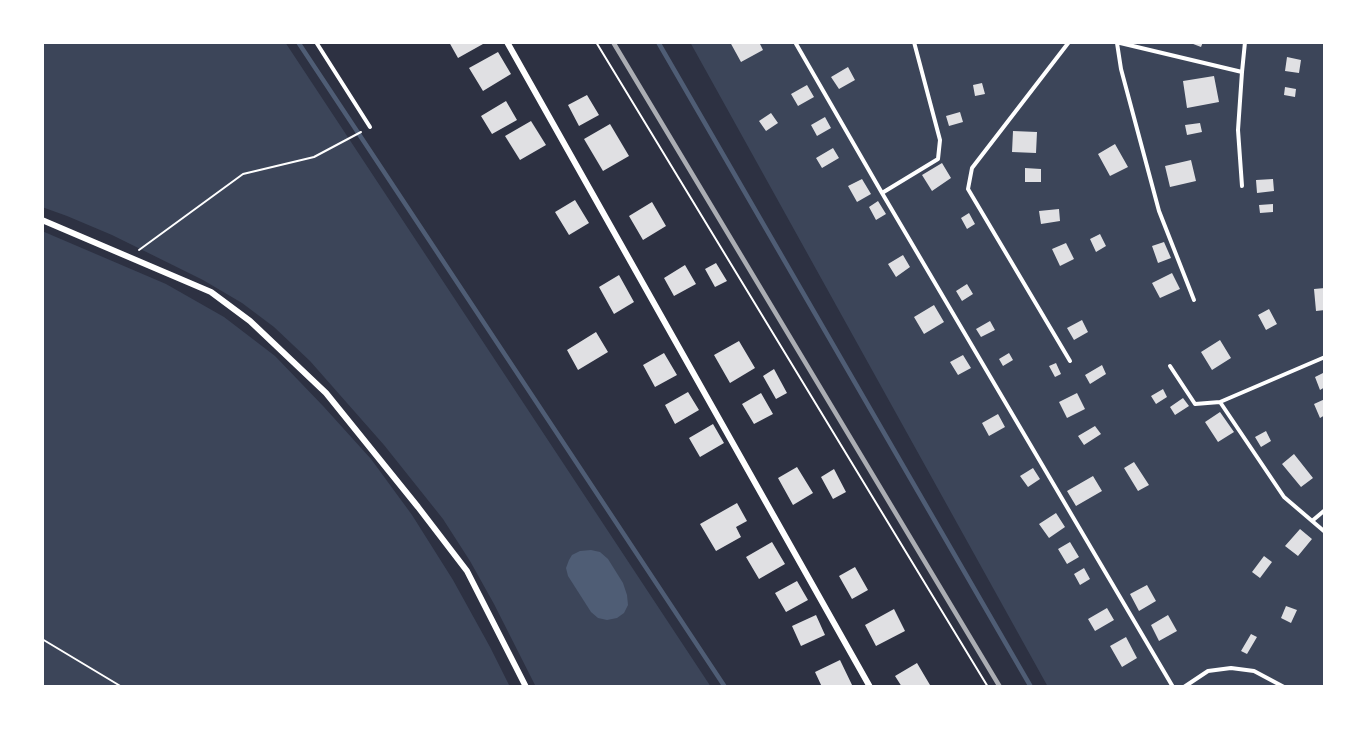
<!DOCTYPE html>
<html>
<head>
<meta charset="utf-8">
<style>
  body { margin:0 }
  #map { position:relative; width:1367px; height:729px; overflow:hidden; background:#2d3142; font-family:Barlow,sans-serif }
  canvas { display:block }
  .frame { position:absolute; inset:0; border:44px solid #fff; pointer-events:none }
</style>
</head>
<body>
<div id="map">
<canvas width="1367" height="729"></canvas>
<div class="frame"></div>
</div>
<script>
const g = document.querySelector('canvas').getContext('2d');
g.lineJoin = 'round';
function paint(path, color) { g.fillStyle = color; g.fill(path, 'evenodd'); }
const shape = rows => new Path2D(rows.map(r => 'M' + r).join(''));
function trace(path, color, width, dash) { g.strokeStyle = color; g.lineWidth = width; g.lineCap = dash ? 'butt' : 'round'; g.setLineDash(dash || []); g.stroke(path); }
paint(shape([
  [42,42,285,42,711,687,536,687,494,604,470,561,443,519,384,445,310,361,274,327,242,303,203,280,112,235,67,216,42,207],
  [690,42,1325,42,1325,687,1048,687],
  [42,231,166,284,224,317,275,356,324,407,371,459,412,515,453,580,490,647,510,687,42,687]
]), '#3c4559');
paint(shape([
  [591,550,600,552,608,559,623,583,627,595,628,605,624,613,617,618,607,620,598,618,591,612,568,576,566,568,569,560,572,555,580,551]
]), '#4f5d75');
trace(shape([
  [298,42,725,687],
  [658,42,1031,687]
]), '#4f5d75', 4.5);
paint(shape([
  [449,42,482,42,483,44,458,58],
  [730,42,759,42,763,50,741,62],
  [1188,42,1203,42,1201,47],
  [498,52,511,74,483,91,469,68],
  [1287,57,1301,60,1299,73,1285,71],
  [848,67,855,80,839,89,831,77],
  [1214,76,1219,102,1187,108,1183,81],
  [982,83,985,94,975,96,973,85],
  [807,85,814,97,798,106,791,94],
  [1285,87,1296,89,1295,97,1284,95],
  [587,95,599,115,579,126,568,105],
  [506,101,517,120,492,134,481,116],
  [960,112,963,122,949,126,946,116],
  [771,113,778,123,766,131,759,121],
  [825,117,831,128,817,136,811,125],
  [531,121,546,145,520,160,505,136],
  [1200,123,1202,132,1187,135,1185,125],
  [610,124,629,156,603,171,584,139],
  [1013,131,1037,132,1036,153,1012,152],
  [1115,144,1128,167,1110,176,1098,154],
  [833,148,839,158,822,168,816,158],
  [1191,160,1196,181,1170,187,1165,166],
  [942,163,951,178,932,191,922,175],
  [1025,168,1041,169,1041,182,1025,182],
  [862,179,871,194,857,202,848,186],
  [1273,179,1274,191,1257,193,1256,180],
  [575,200,589,223,569,235,555,212],
  [878,201,886,214,876,220,869,207],
  [652,202,666,226,643,240,629,216],
  [1273,204,1273,212,1260,213,1259,205],
  [1059,209,1060,221,1041,224,1039,211],
  [969,213,975,224,967,229,961,218],
  [1100,234,1106,246,1096,252,1090,239],
  [1164,242,1171,258,1158,263,1152,246],
  [1066,243,1074,259,1060,266,1052,249],
  [903,255,910,267,896,277,888,264],
  [716,263,727,281,715,287,705,269],
  [685,265,696,284,674,296,664,278],
  [1172,273,1180,289,1160,298,1152,283],
  [619,275,634,302,614,314,599,287],
  [967,284,973,294,962,301,956,291],
  [1325,288,1325,310,1316,311,1314,289],
  [934,305,944,322,924,334,914,317],
  [1269,309,1277,324,1266,330,1258,315],
  [1082,320,1088,332,1074,340,1067,328],
  [990,321,995,330,981,337,976,329],
  [596,332,608,352,578,370,567,350],
  [1220,340,1231,358,1212,370,1201,352],
  [739,341,755,368,730,383,714,355],
  [664,353,677,375,655,387,643,365],
  [1009,353,1013,360,1003,366,999,359],
  [963,355,971,368,958,375,950,362],
  [1056,363,1061,374,1055,377,1049,366],
  [1102,365,1106,374,1090,384,1085,375],
  [774,369,787,393,776,399,763,376],
  [1325,372,1325,387,1320,390,1315,377],
  [1163,389,1167,397,1156,404,1151,396],
  [688,392,699,410,675,424,665,405],
  [761,393,773,414,754,424,742,404],
  [1077,393,1085,409,1067,418,1059,402],
  [1183,398,1189,406,1175,415,1170,407],
  [1325,399,1325,415,1320,418,1314,404],
  [1220,412,1234,432,1218,442,1205,422],
  [998,414,1005,427,989,436,982,423],
  [713,424,724,443,700,457,689,438],
  [1095,426,1101,434,1084,445,1078,436],
  [1266,431,1271,441,1261,447,1255,437],
  [1294,454,1313,478,1301,487,1282,464],
  [1134,462,1149,485,1138,491,1124,468],
  [797,467,813,493,793,505,778,478],
  [1033,468,1040,479,1028,487,1020,476],
  [834,469,846,492,833,499,821,477],
  [1093,476,1102,491,1076,506,1067,491],
  [737,503,747,521,736,527,741,537,716,551,700,524],
  [1056,513,1065,527,1049,538,1039,524],
  [1300,529,1312,539,1298,556,1285,546],
  [772,542,785,564,759,579,746,557],
  [1070,542,1079,557,1067,564,1058,549],
  [1264,556,1272,562,1260,578,1252,572],
  [855,567,868,590,852,599,839,576],
  [1084,568,1090,579,1080,585,1074,574],
  [797,581,808,600,786,612,775,593],
  [1147,585,1156,601,1139,611,1130,594],
  [1286,606,1297,610,1291,623,1281,618],
  [1107,608,1114,620,1095,631,1088,619],
  [894,609,905,631,876,646,865,625],
  [816,615,825,635,801,646,792,626],
  [1168,615,1177,631,1159,641,1151,625],
  [1251,634,1257,637,1247,654,1241,651],
  [1126,637,1137,658,1122,667,1110,646],
  [840,660,853,687,822,687,815,672],
  [917,663,930,685,927,687,902,687,895,676]
]), '#e0e0e3');
trace(shape([
  [596,42,988,687],
  [139,250,243,174,314,157,361,132],
  [42,639,122,687]
]), '#fff', 2);
trace(shape([
  [316,42,370,127],
  [795,42,882,193,1173,687],
  [1069,42,972,168,968,189,1070,361],
  [1116,42,1242,72,1238,130,1242,186],
  [1117,43,1121,69,1159,211,1194,300],
  [1242,72,1245,42],
  [882,193,938,159,940,140,914,42],
  [1170,366,1195,404,1220,402,1284,497,1325,532],
  [1220,402,1325,357],
  [1312,521,1325,510],
  [1184,687,1208,671,1231,668,1254,671,1284,687]
]), '#fff', 4);
trace(shape([
  [507,42,870,687],
  [42,220,211,292,250,321,326,393,418,507,467,571,526,687]
]), '#fff', 6);
trace(shape([
  [613,42,1000,687]
]), '#abadb3', 4.5);
</script>
</body>
</html>
